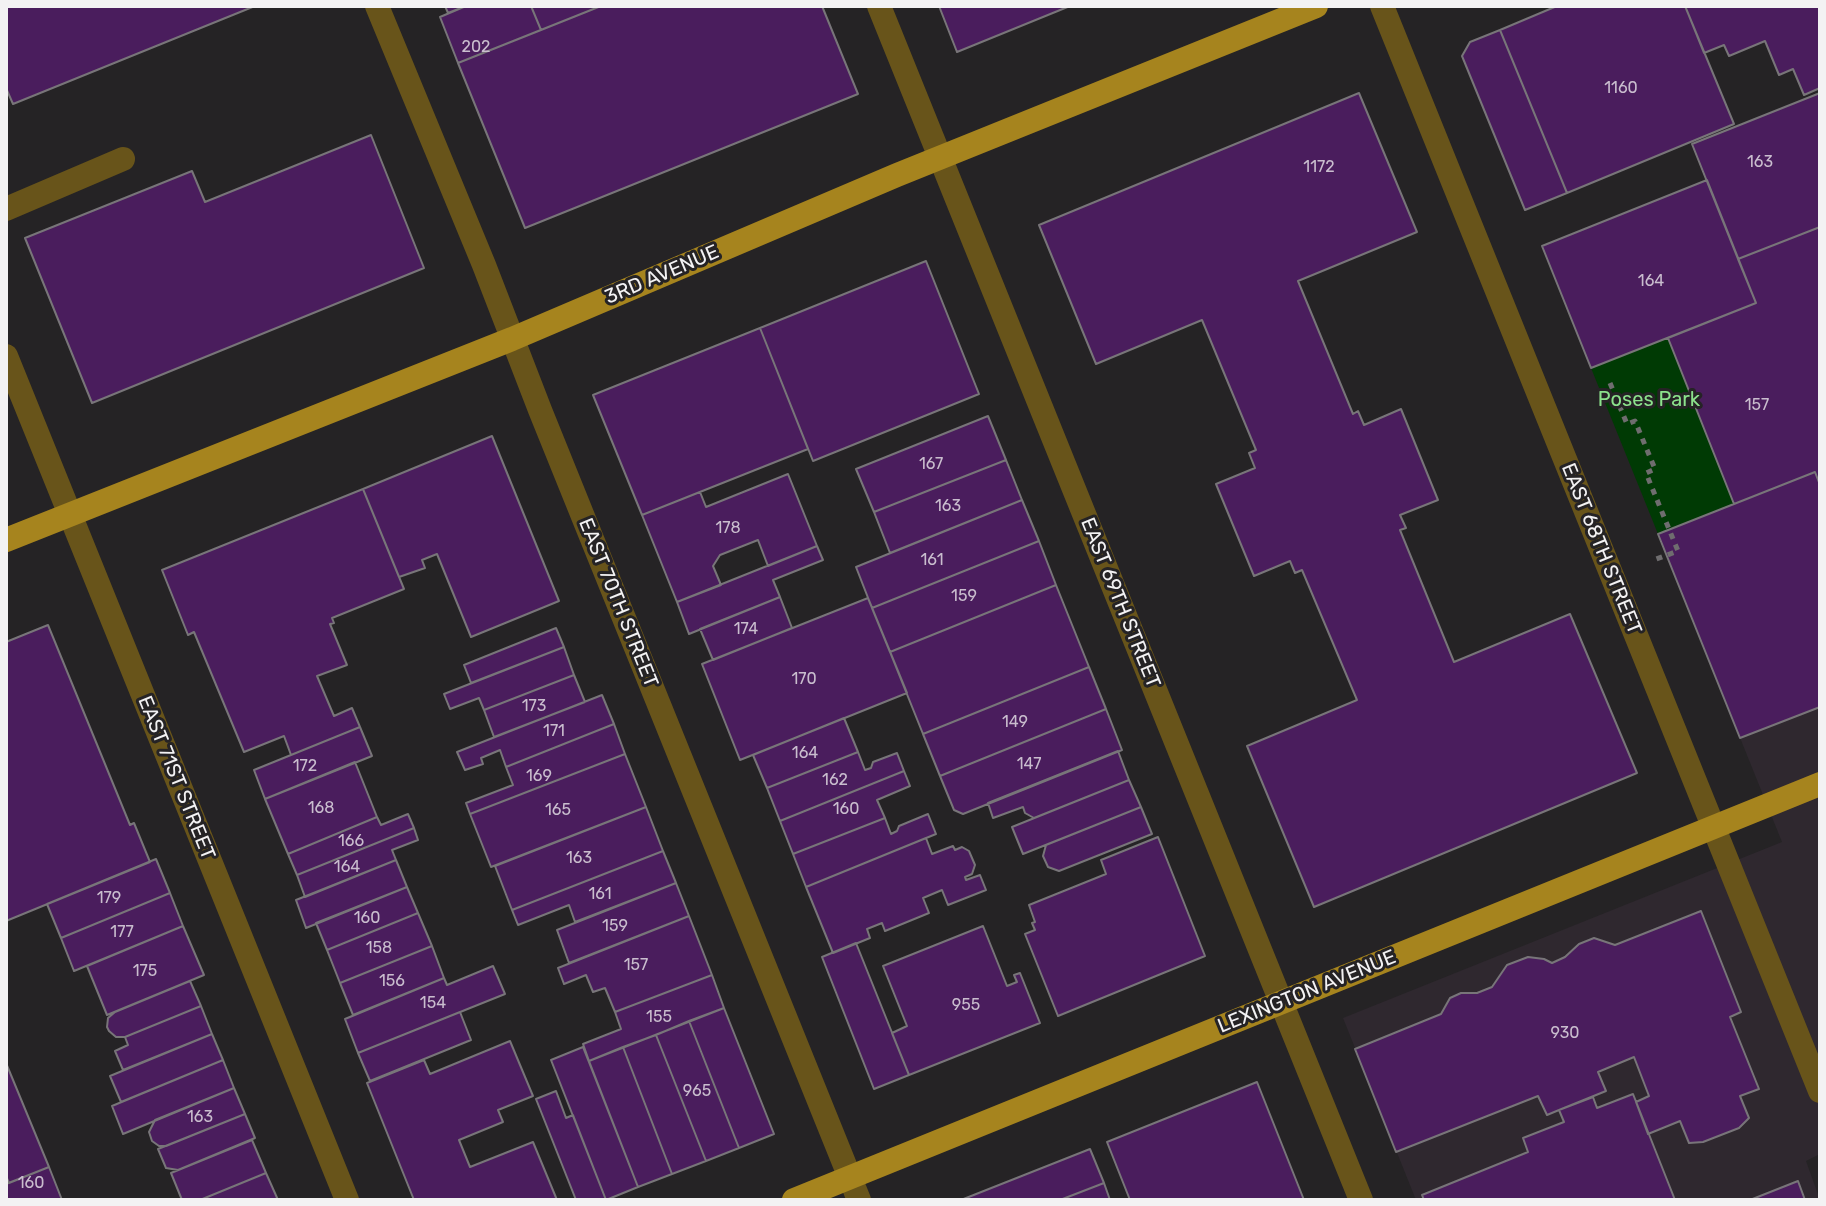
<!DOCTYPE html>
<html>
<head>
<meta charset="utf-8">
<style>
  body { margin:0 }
  #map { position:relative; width:1826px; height:1206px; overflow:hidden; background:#252325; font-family:Rubik,sans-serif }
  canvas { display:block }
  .frame { position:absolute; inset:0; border:8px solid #f3f2f3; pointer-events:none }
</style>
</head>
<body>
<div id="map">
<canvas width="1826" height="1206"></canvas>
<div class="frame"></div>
</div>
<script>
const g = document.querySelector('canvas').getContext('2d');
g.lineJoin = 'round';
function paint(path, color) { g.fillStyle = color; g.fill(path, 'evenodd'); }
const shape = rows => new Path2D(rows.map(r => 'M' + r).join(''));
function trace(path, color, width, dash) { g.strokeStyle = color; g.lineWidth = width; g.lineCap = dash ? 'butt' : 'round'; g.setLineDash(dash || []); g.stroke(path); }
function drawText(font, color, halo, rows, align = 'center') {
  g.font = font + ' Rubik,sans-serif'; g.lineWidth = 6; g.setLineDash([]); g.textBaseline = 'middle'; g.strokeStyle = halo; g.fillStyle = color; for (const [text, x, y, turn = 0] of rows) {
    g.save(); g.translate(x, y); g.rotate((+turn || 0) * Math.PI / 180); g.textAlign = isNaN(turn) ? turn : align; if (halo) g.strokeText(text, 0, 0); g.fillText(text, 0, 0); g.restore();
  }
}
paint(shape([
  [1820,485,1820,1154,1806,1161,1820,1200,1416,1200,1343,1018,1782,842,1658,534,1734,504]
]), '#2f282f');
paint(shape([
  [1668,338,1734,504,1658,534,1591,368]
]), '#003a04');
const building = shape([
  [6,6,255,6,13,104,6,88,6,6],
  [445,6,466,6,448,13,445,6],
  [466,6,531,6,541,30,458,63,440,17,466,6],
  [531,6,601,6,541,30,531,6],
  [601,6,822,6,858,94,525,228,458,63,601,6],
  [939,6,1070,6,957,52,939,6],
  [1557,6,1685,6,1734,124,1567,193,1500,30,1557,6],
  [1685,6,1820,6,1820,88,1804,95,1793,69,1779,75,1765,41,1729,56,1724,45,1704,53,1685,6],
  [1500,30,1567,193,1525,210,1462,56,1470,42,1500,30],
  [1359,93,1417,232,1298,281,1353,414,1358,411,1364,425,1401,409,1438,500,1400,515,1406,528,1400,530,1454,662,1570,614,1637,773,1314,907,1247,746,1357,700,1302,570,1295,573,1290,561,1254,576,1216,484,1255,468,1249,453,1256,450,1202,320,1096,364,1039,225,1359,93],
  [1820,93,1820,227,1738,259,1692,144,1820,93],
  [371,135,424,268,92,403,25,238,192,171,205,202,371,135],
  [1707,180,1756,303,1591,368,1542,246,1707,180],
  [1820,227,1820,485,1815,472,1734,504,1668,338,1756,303,1738,259,1820,227],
  [926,261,979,394,813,461,760,328,926,261],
  [760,328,808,449,642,515,593,395,760,328],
  [988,416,1006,460,874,512,856,469,988,416],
  [492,436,559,601,471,637,437,554,422,560,425,568,399,577,363,489,492,436],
  [1006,460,1022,500,890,553,874,512,1006,460],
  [1815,472,1820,485,1820,707,1740,738,1658,534,1815,472],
  [788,474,817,546,768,566,758,540,720,555,713,566,721,585,677,602,642,515,700,492,706,507,788,474],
  [363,489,404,589,332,618,334,623,330,624,347,665,317,676,334,716,352,708,360,727,291,755,284,736,244,752,194,632,188,635,162,570,363,489],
  [1022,500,1039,541,872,608,856,567,1022,500],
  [1039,541,1056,585,890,652,872,608,1039,541],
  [817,546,823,560,773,580,780,597,689,634,677,602,817,546],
  [1056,585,1089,667,923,734,890,652,1056,585],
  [780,597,792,628,713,660,700,629,780,597],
  [868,598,907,693,740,760,702,664,868,598],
  [48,625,130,825,134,823,150,862,6,921,6,642,48,625],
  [556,628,564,647,471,683,464,665,556,628],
  [564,647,574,675,484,710,479,698,450,709,444,694,564,647],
  [1089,667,1106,709,940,776,923,734,1089,667],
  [574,675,585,702,494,737,484,710,574,675],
  [602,695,614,724,506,767,500,750,481,758,483,764,465,770,457,752,602,695],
  [1106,709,1122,750,963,814,954,810,940,776,1106,709],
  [844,718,858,752,767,788,753,755,844,718],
  [614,724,625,754,470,814,466,803,513,785,506,767,614,724],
  [360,727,372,756,265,799,254,770,360,727],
  [1118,751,1129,780,1034,818,1025,813,1023,807,993,818,988,803,1118,751],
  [858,752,865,770,871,768,873,762,897,753,904,771,780,821,767,788,858,752],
  [625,754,646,807,491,867,470,814,625,754],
  [355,762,377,817,288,854,265,799,355,762],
  [904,771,910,786,877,800,885,818,793,854,780,821,904,771],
  [1129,780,1141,807,1023,854,1012,827,1129,780],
  [646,807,663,851,512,910,495,866,646,807],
  [1141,807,1152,834,1059,871,1048,867,1043,856,1046,845,1141,807],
  [408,814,414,828,297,875,288,854,377,817,381,825,408,814],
  [928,814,936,834,806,887,793,854,885,818,891,834,897,831,899,826,928,814],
  [414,828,418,840,392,850,396,860,305,897,297,875,414,828],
  [1158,837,1205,956,1058,1016,1025,934,1035,930,1032,923,1035,922,1029,905,1106,874,1101,860,1158,837],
  [926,838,932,854,953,846,955,850,962,847,969,851,975,865,972,874,965,877,966,880,980,875,986,890,948,905,942,890,923,898,929,913,885,931,882,923,867,929,870,938,833,953,806,887,926,838],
  [663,851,676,883,575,922,569,905,518,925,512,910,663,851],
  [156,859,170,893,61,938,47,904,156,859],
  [396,860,407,887,306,928,296,900,396,860],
  [676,883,689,916,569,963,557,930,676,883],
  [407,887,418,913,327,950,316,923,407,887],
  [170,893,183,926,74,971,61,938,170,893],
  [1701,911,1741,1012,1730,1017,1759,1089,1740,1096,1749,1118,1739,1128,1703,1142,1689,1143,1680,1121,1648,1134,1636,1102,1649,1096,1634,1057,1598,1072,1606,1091,1559,1110,1547,1115,1538,1096,1396,1152,1355,1049,1441,1014,1450,998,1461,993,1477,993,1492,987,1507,965,1528,957,1544,959,1552,963,1565,957,1579,944,1594,938,1615,945,1701,911],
  [418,913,432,946,340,983,327,950,418,913],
  [689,916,712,975,615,1012,605,988,593,992,586,975,564,984,558,968,689,916],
  [183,926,204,975,107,1015,87,966,183,926],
  [983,926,1007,986,1017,982,1014,975,1020,973,1040,1023,909,1075,892,1033,907,1026,883,966,983,926],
  [856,943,909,1075,874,1089,822,957,856,943],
  [432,946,444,978,353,1015,340,983,432,946],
  [493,966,505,994,358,1053,345,1019,444,978,447,985,493,966],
  [712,975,724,1008,589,1061,583,1044,621,1029,615,1012,712,975],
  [190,981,201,1006,125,1037,116,1037,109,1031,107,1027,108,1018,115,1012,190,981],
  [201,1006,212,1034,123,1070,115,1051,128,1045,125,1037,201,1006],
  [724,1008,774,1134,739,1148,689,1021,724,1008],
  [460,1012,471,1040,370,1081,358,1053,460,1012],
  [689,1021,739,1148,706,1161,656,1035,689,1021],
  [212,1034,223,1060,121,1102,110,1076,212,1034],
  [656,1035,706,1161,672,1174,623,1047,656,1035],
  [510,1041,533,1096,498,1110,503,1122,459,1140,470,1167,533,1142,557,1200,414,1200,367,1083,424,1060,430,1074,510,1041],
  [583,1047,638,1187,606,1200,551,1060,583,1047],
  [623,1047,672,1174,638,1187,589,1061,623,1047],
  [223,1060,234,1088,123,1134,112,1106,223,1060],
  [6,1063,49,1167,9,1183,6,1176,6,1063],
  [1257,1082,1304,1200,1130,1200,1107,1142,1257,1082],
  [234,1088,245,1114,166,1146,159,1146,152,1141,149,1132,155,1120,234,1088],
  [556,1091,566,1118,573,1115,606,1200,576,1200,536,1099,556,1091],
  [1633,1094,1675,1200,1424,1200,1422,1195,1528,1152,1523,1138,1564,1122,1559,1110,1593,1097,1597,1108,1633,1094],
  [245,1114,255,1138,178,1170,166,1168,158,1149,245,1114],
  [252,1140,266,1173,200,1200,182,1200,171,1173,252,1140],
  [1090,1149,1104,1183,1060,1200,961,1200,1090,1149],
  [49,1167,62,1200,6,1200,6,1184,49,1167],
  [266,1173,278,1200,200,1200,266,1173],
  [1798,1181,1805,1200,1750,1200,1798,1181],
  [1104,1183,1110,1200,1060,1200,1104,1183]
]);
paint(building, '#4a1d5d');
trace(building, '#787579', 2);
trace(shape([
  [1610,383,1627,424,1635,421,1655,469,1646,473,1678,551,1651,561]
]), '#6f6d6f', 5, [6, 6]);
trace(shape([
  [377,6,484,265,540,410,859,1200],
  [879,6,1361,1200],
  [1382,6,1820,1091],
  [6,209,123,159],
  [6,356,347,1200]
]), '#68541a', 24);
trace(shape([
  [6,540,512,339,897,175,1316,6],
  [794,1200,1820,784]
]), '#a6841e', 24);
drawText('16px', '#c9bdce', null, [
  ["202",476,47],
  ["1160",1621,88],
  ["163",1760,162],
  ["1172",1319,167],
  ["164",1651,281],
  ["157",1757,405],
  ["167",931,464],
  ["163",948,506],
  ["178",728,528],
  ["161",932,560],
  ["159",964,596],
  ["174",746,629],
  ["170",804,679],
  ["173",534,706],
  ["149",1015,722],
  ["171",554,731],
  ["164",805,753],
  ["147",1029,764],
  ["172",305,766],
  ["169",539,776],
  ["162",835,780],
  ["168",321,808],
  ["160",846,809],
  ["165",558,810],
  ["166",351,841],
  ["163",579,858],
  ["164",347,867],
  ["161",600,894],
  ["179",109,898],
  ["160",367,918],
  ["159",615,926],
  ["177",122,932],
  ["158",379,948],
  ["157",636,965],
  ["175",145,971],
  ["156",392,981],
  ["154",433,1003],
  ["955",966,1005],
  ["155",659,1017],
  ["930",1565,1033],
  ["965",697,1091],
  ["163",200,1117],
  ["160",31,1183]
]);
drawText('20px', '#f3f2f3', '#252325', [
  ["3RD AVENUE",662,275,-23],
  ["EAST 68TH STREET",1601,549,68],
  ["EAST 70TH STREET",618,603,68],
  ["EAST 69TH STREET",1120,603,68],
  ["EAST 71ST STREET",176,778,68],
  ["LEXINGTON AVENUE",1307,992,-22]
]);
drawText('20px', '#8ce28c', '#252325', [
  ["Poses Park",1649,400]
]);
</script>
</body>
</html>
